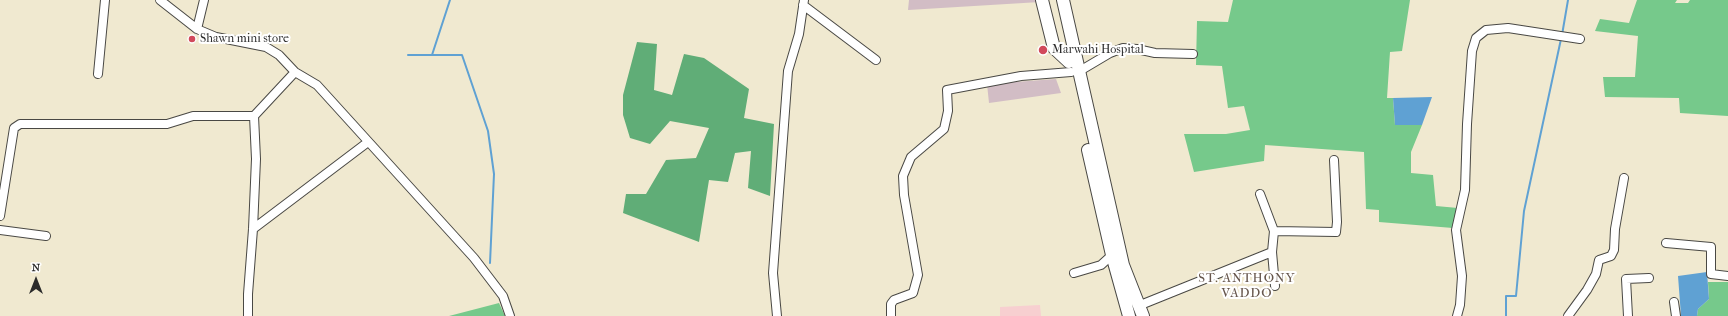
<!DOCTYPE html>
<html>
<head>
<meta charset="utf-8">
<style>
  body { margin:0 }
  #map { position:relative; width:1728px; height:316px; overflow:hidden; background:#f0e9d0; font-family:"IM FELL French Canon",serif }
  canvas { display:block }
  .north { position:absolute; left:16px; top:260px; width:40px; height:40px; -webkit-text-stroke:3px #fff; paint-order:stroke; rotate:0deg; font-size:11px; font-weight:700; line-height:16px; text-align:center; color:#2b2b2b }
  .north::after { content:''; display:block; margin:auto; width:14px; height:18px; background:#2b2b2b; clip-path:polygon(50% 0,100% 100%,50% 72%,0 100%) }
</style>
</head>
<body>
<div id="map">
<canvas width="1728" height="316"></canvas>
<div class="north">N</div>
</div>
<script>
const g = document.querySelector('canvas').getContext('2d');
g.lineJoin = 'round';
function paint(path, color) { g.fillStyle = color; g.fill(path, 'evenodd'); }
const shape = rows => new Path2D(rows.map(r => 'M' + r).join(''));
function trace(path, color, width, dash) { g.strokeStyle = color; g.lineWidth = width; g.lineCap = dash ? 'butt' : 'round'; g.setLineDash(dash || []); g.stroke(path); }
function drawText(font, color, halo, rows, align = 'center') {
  g.font = font + ' "IM FELL French Canon",serif'; g.lineWidth = 4; g.setLineDash([]); g.textBaseline = 'middle'; g.strokeStyle = halo; g.fillStyle = color; for (const [text, x, y, turn = 0] of rows) {
    g.save(); g.translate(x, y); g.rotate((+turn || 0) * Math.PI / 180); g.textAlign = isNaN(turn) ? turn : align; if (halo) g.strokeText(text, 0, 0); g.fillText(text, 0, 0); g.restore();
  }
}
paint(shape([
  [1040,305,1041,316,1000,316,1000,307]
]), '#f7cfd0');
paint(shape([
  [909,0,1040,0,1040,2,908,10],
  [1056,79,1061,93,989,103,987,84]
]), '#d2bdc5');
paint(shape([
  [1233,0,1410,0,1402,51,1390,52,1387,98,1393,98,1395,125,1422,125,1411,152,1411,173,1433,175,1436,206,1458,208,1453,228,1379,222,1379,210,1366,209,1364,152,1265,145,1264,161,1194,172,1184,134,1226,134,1250,130,1244,106,1228,108,1222,66,1196,65,1197,21,1228,22],
  [1637,0,1677,0,1675,3,1688,3,1690,0,1728,0,1728,116,1680,113,1679,98,1605,97,1603,77,1635,77,1638,36,1595,31,1600,19,1629,23],
  [1708,282,1728,282,1728,316,1697,316,1698,309,1709,299],
  [499,303,505,316,449,316]
]), '#76c98b');
paint(shape([
  [637,42,657,44,654,90,672,95,684,54,704,58,749,89,744,118,774,124,770,196,748,188,751,151,735,153,728,182,709,180,699,242,623,213,626,194,646,194,666,160,696,158,709,128,670,121,650,144,630,138,623,115,623,95]
]), '#60ad77');
paint(shape([
  [1432,97,1422,125,1395,125,1393,98],
  [1707,272,1709,299,1698,309,1697,316,1681,316,1678,276]
]), '#5fa1d3');
trace(shape([
  [1562,35,1568,0],
  [408,55,462,55,488,131,494,174,490,263],
  [432,55,450,0],
  [1506,316,1506,296,1516,296,1524,211,1561,39]
]), '#5fa1d3', 2);
const minor = shape([
  [160,0,197,29,216,37,266,47,279,55,295,72,317,85,474,258,503,296,510,316],
  [803,5,876,60],
  [197,29,204,0],
  [1078,72,1110,53,1123,48,1137,49,1155,53,1193,54],
  [98,74,105,0],
  [1260,194,1274,231,1272,252],
  [0,216,14,128,20,124,167,124,193,116,254,116],
  [253,229,368,142],
  [0,230,46,236],
  [1274,231,1336,232,1337,222,1334,160],
  [1666,243,1711,247,1711,274,1728,276],
  [1074,273,1101,265,1112,255],
  [1674,302,1676,316],
  [1138,306,1272,252,1275,286],
  [248,316,248,294,253,229,256,159,254,116,295,72],
  [777,316,773,273,788,71,799,34,804,0],
  [891,316,891,304,894,300,913,293,918,275,904,195,903,176,911,157,944,129,948,111,947,90,1021,76,1071,72],
  [1457,316,1460,305,1462,276,1456,230,1465,190,1467,124,1472,51,1476,38,1486,30,1508,28,1580,39],
  [1568,316,1587,290,1596,274,1599,260,1611,256,1614,250,1615,229,1624,178],
  [1628,316,1626,279,1649,278]
]);
const highway = shape([
  [1042,0,1054,48,1069,62],
  [1063,0,1123,265,1143,316],
  [1088,150,1112,255,1129,316]
]);
trace(minor, '#494844', 10);
trace(highway, '#494844', 14);
trace(minor, '#fff', 8);
trace(highway, '#fff', 12);
for (const [x, y, r, color] of [
  [192,39,4,"#d1495b"],
  [1043,50,5,"#d1495b"]
]) { const dot = new Path2D(); dot.arc(x, y, r, 0, 2 * Math.PI); g.fillStyle = color; g.fill(dot); trace(dot, '#fff', 1.5); }
drawText('12px', '#2b2b2b', '#fff', [
  ["Shawn mini store",200,39],
  ["Marwahi Hospital",1052,50]
], 'left');
g.letterSpacing = '1px';
drawText('13px', '#66564c', '#fff', [
  ["ST. ANTHONY",1247,279],
  ["VADDO",1247,294]
]);
g.letterSpacing = '0px';
</script>
</body>
</html>
